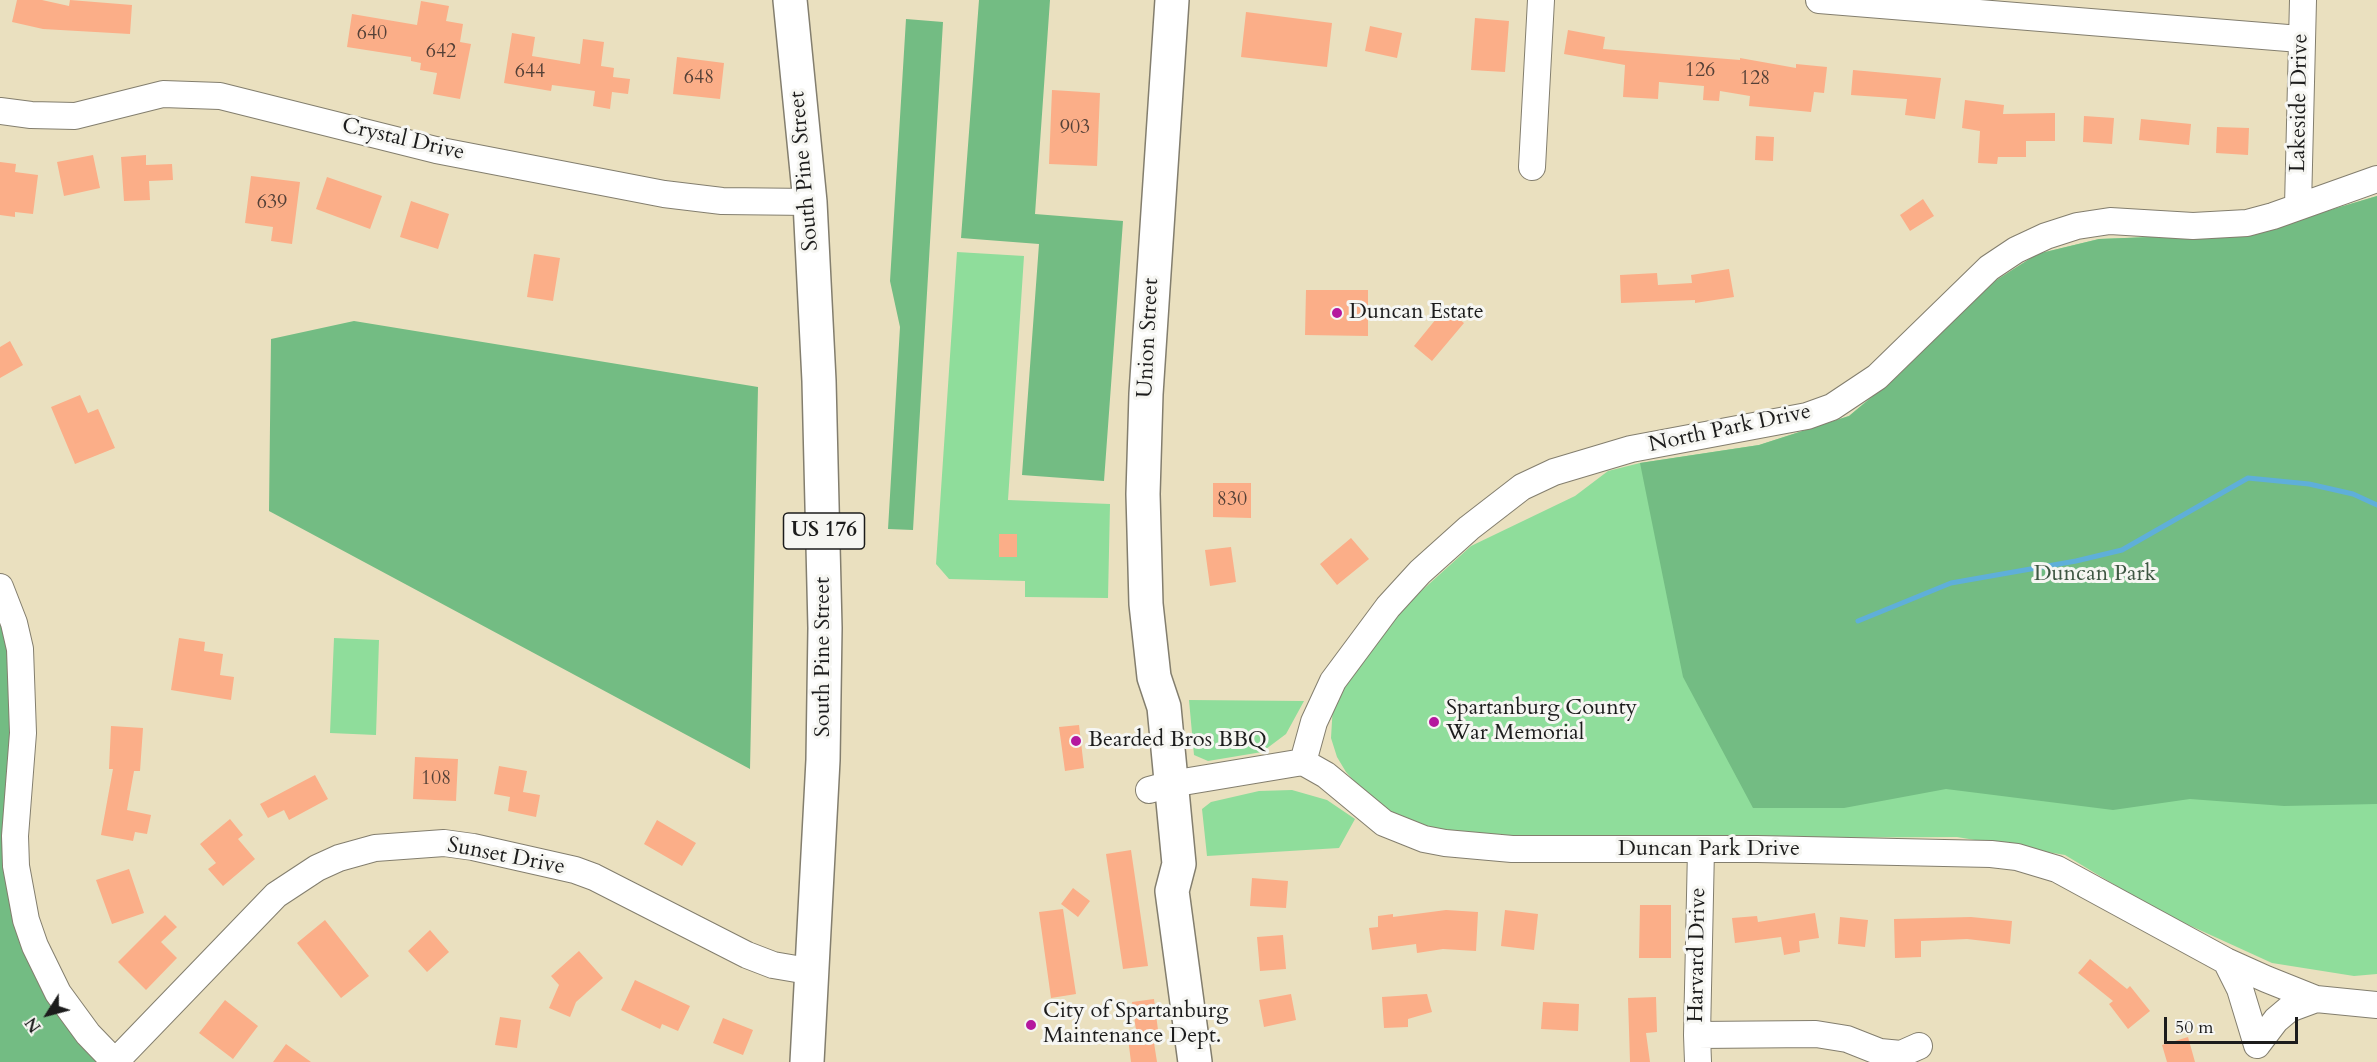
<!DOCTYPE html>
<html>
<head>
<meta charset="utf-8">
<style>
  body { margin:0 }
  #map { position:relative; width:2377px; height:1062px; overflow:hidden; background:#eae0bf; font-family:Cardo,serif }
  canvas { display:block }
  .north { position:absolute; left:18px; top:984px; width:60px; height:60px; -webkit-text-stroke:4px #f6f6f2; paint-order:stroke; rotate:234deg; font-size:16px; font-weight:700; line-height:24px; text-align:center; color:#1c1c1c }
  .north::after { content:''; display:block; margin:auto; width:21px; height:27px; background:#1c1c1c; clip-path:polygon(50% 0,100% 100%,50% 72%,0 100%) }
  .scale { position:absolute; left:2164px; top:1017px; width:134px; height:27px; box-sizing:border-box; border:3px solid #1c1c1c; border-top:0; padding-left:8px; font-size:18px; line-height:21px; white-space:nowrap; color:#1c1c1c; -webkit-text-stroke:4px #f6f6f2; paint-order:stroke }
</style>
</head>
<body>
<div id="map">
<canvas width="2377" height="1062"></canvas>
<div class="north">N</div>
<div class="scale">50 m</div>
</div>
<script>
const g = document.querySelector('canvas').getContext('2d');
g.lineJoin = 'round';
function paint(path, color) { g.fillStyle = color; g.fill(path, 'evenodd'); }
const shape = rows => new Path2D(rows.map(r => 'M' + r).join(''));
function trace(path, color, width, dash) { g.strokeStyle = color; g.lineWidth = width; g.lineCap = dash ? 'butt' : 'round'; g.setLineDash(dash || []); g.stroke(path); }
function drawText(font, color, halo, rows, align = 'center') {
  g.font = font + ' Cardo,serif'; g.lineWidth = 6; g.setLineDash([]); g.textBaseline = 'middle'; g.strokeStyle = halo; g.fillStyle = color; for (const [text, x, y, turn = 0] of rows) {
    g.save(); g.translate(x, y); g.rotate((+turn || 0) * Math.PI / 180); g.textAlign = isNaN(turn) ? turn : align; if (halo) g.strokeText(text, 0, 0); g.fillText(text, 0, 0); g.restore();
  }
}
paint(shape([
  [2377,196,2377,974,2354,976,2272,963,2158,911,2065,855,1957,837,1511,839,1451,833,1414,823,1373,802,1346,772,1337,757,1331,738,1333,704,1347,677,1397,613,1471,546,1575,496,1608,471,1640,463,1759,445,1849,416,2037,254,2099,239,2253,233],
  [957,252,1024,256,1008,500,1110,504,1108,598,1025,597,1025,581,949,579,936,564],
  [334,638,379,640,376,735,330,733],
  [1189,700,1304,701,1286,734,1262,752,1208,761,1194,755],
  [1292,790,1327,800,1355,819,1339,848,1207,856,1202,809,1211,802,1259,791]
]), '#8fdd9b');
paint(shape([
  [979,0,1050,0,1035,214,1123,221,1104,481,1022,475,1039,244,961,238],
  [906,19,943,22,913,530,888,529,900,327,890,281],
  [2377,196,2377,804,2284,806,2190,799,2113,810,1946,789,1844,808,1753,808,1683,677,1640,463,1759,445,1849,416,1900,374,1987,286,2037,254,2099,239,2253,233],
  [354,321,758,387,750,769,269,511,271,339],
  [0,587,5,597,26,920,115,1062,0,1062]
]), '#73bc83');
trace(shape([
  [1858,621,1951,583,2076,561,2122,550,2248,478,2309,484,2353,494,2377,505]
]), '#5fafd9', 5);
paint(shape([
  [17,0,42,0,69,6,70,0,132,5,130,34,43,29,12,22],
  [421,1,449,6,446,21,463,24,460,42,471,44,460,99,433,94,437,73,420,70,421,63,411,61,411,57,347,47,352,14,417,25],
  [1246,12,1332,23,1327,67,1241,57],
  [1475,18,1509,21,1505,72,1471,70],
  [1370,26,1402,33,1397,58,1365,51],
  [1568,30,1605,37,1603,49,1740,60,1740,58,1796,68,1796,64,1827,67,1824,93,1814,92,1811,112,1749,106,1750,96,1720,91,1719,101,1703,100,1704,86,1659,82,1658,99,1623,97,1625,65,1564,54],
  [512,33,535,37,532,56,580,64,583,39,604,42,601,66,614,68,613,77,630,79,628,94,612,92,610,109,593,106,595,91,552,85,551,91,504,83],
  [677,57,724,63,720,99,673,94],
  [1853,70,1941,78,1935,119,1905,115,1907,99,1851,95],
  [1052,90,1100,93,1097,166,1049,164],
  [1965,100,2004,105,2003,114,2055,113,2055,141,2026,141,2026,157,1998,157,1997,164,1978,163,1980,131,1962,128],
  [2084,116,2114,118,2112,144,2083,142],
  [2141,119,2191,124,2189,145,2139,140],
  [2217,127,2249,128,2248,155,2216,153],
  [1756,136,1774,137,1773,161,1755,160],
  [93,155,100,188,64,196,57,162],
  [146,155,146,165,172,164,173,180,149,181,150,200,124,201,121,157],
  [0,162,16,164,15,172,38,175,33,214,15,212,15,217,0,215],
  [251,176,300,182,292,244,271,241,273,227,245,223],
  [327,177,382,196,370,229,316,209],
  [1923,199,1934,216,1910,231,1900,215],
  [411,201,449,214,438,249,400,237],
  [534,254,560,258,553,301,527,297],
  [1729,269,1734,297,1695,303,1695,300,1621,303,1620,275,1657,273,1658,285,1692,283,1691,275],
  [1306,290,1368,290,1368,336,1305,335],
  [1445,308,1464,323,1432,361,1414,346],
  [10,341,23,365,0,378,0,347],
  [80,395,88,413,98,409,115,448,75,464,51,407],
  [1213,483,1251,483,1251,518,1213,517],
  [999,534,1017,534,1017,557,999,557],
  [1351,538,1369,559,1337,585,1320,564],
  [1231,547,1236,582,1210,586,1205,550],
  [179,638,205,642,204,651,223,654,220,675,234,677,231,700,171,690],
  [1079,725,1084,768,1065,771,1059,727],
  [111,726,143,728,140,771,134,771,127,810,151,815,147,834,135,832,133,841,101,835,113,769,109,769],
  [415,757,458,759,456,801,413,799],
  [499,766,527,771,523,792,540,795,536,817,508,811,510,797,494,794],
  [315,775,328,799,289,820,284,810,268,818,260,804],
  [230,819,243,835,238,839,255,859,223,886,208,869,216,863,200,844],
  [657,820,696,843,682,866,644,844],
  [1131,850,1148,966,1123,969,1106,854],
  [129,869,144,913,112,924,96,880],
  [1252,878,1288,881,1286,908,1250,906],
  [1073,888,1090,901,1078,917,1061,904],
  [1640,905,1671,905,1671,958,1639,958],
  [1063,909,1076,994,1051,998,1039,912],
  [1446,910,1478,912,1476,951,1443,949,1417,953,1416,944,1372,950,1369,928,1378,927,1378,916,1393,914,1393,917],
  [1505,910,1538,914,1534,950,1501,946],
  [1815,913,1819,938,1799,941,1800,952,1784,955,1781,937,1735,943,1732,918,1757,916,1758,922],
  [165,915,177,927,161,942,177,958,146,990,118,962],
  [1840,917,1868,920,1865,947,1838,944],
  [1971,917,2012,921,2010,944,1967,939,1921,941,1921,957,1895,958,1894,919],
  [325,920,369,976,341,998,297,943],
  [430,930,449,952,427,972,408,951],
  [1283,935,1286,969,1260,971,1257,937],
  [579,951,603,978,576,1002,570,1017,549,1008,559,985,551,976],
  [2090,959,2127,989,2130,986,2150,1011,2128,1029,2109,1004,2113,1001,2078,973],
  [635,980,690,1006,678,1031,662,1024,660,1029,621,1010],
  [1291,994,1296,1020,1264,1027,1259,1000],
  [1427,994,1432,1012,1408,1019,1408,1027,1384,1028,1382,997],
  [1656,997,1657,1032,1646,1033,1650,1062,1630,1062,1628,998],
  [1154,999,1158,1030,1152,1030,1157,1062,1131,1062,1128,1038,1137,1037,1132,1002],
  [225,1000,258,1026,233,1059,199,1033],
  [1543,1002,1579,1004,1578,1031,1541,1029],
  [500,1017,521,1020,517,1048,495,1045],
  [723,1018,753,1030,743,1055,713,1043],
  [2188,1037,2195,1062,2167,1062,2162,1045],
  [286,1044,311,1062,273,1062]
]), '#fbae88');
const minor = shape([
  [1819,0,2300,39],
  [0,111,31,115,75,116,163,94,220,96,436,150,664,194,722,201,810,202],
  [1532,167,1541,0],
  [2298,206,2303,0],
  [0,587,14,623,20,649,23,733,15,836,16,866,26,920,35,946,58,993,88,1034,115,1062],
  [1303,762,1314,722,1333,681,1388,607,1420,572,1469,528,1522,487,1554,472,1631,449,1807,416,1832,407,1877,377,1989,268,2016,250,2046,236,2077,226,2110,221,2193,226,2247,223,2273,216,2377,179],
  [1149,790,1171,784,1303,762,1326,775,1384,823,1424,839,1445,843,1512,849,1757,849,1991,854,2017,857,2057,869,2226,961,2266,979,2316,999,2377,1005],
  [2226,961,2240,989,2257,1045],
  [1697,1035,1816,1034,1847,1039,1880,1052,1901,1054,1919,1046],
  [2257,1045,2276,1020,2289,1009,2316,999],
  [115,1062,276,895,317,868,339,858,375,848,444,843,473,847,575,870,594,877,747,955,773,965,814,972],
  [1698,1062,1697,1035,1701,849]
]);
const major = shape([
  [1172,0,1146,394,1143,494,1146,604,1154,677,1164,707,1179,864,1172,891,1195,1062]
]);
const highway = shape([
  [790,0,810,202,819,381,825,628,823,760,807,1062]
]);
trace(minor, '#837e6e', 28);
trace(major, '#837e6e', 36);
trace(highway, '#837e6e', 36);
trace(minor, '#fff', 26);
trace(major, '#fff', 33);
trace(highway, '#fff', 33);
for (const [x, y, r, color] of [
  [1337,313,6,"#b5179e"],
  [1434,722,6,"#b5179e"],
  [1076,741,6,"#b5179e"],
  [1031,1025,6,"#b5179e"]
]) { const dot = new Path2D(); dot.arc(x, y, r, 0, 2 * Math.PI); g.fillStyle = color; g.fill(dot); trace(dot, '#f6f6f2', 2); }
drawText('20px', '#544037', null, [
  ["640",372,34],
  ["642",441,52],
  ["126",1700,71],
  ["644",530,72],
  ["648",699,78],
  ["128",1755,79],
  ["903",1075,128],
  ["639",272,203],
  ["830",1232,500],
  ["108",436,779]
]);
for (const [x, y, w] of [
  [824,531,81]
]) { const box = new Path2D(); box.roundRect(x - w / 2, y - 18, w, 36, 4.5); g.fillStyle = '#f6f6f2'; g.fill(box); trace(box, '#1c1c1c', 1.5); }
drawText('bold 21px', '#1c1c1c', null, [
  ["US 176",824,531]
]);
drawText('22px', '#1c1c1c', '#f6f6f2', [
  ["Lakeside Drive",2300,103,-89],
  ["Crystal Drive",403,140,13],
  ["South Pine Street",805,171,-95],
  ["Union Street",1149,338,-87],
  ["North Park Drive",1730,429,-12],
  ["South Pine Street",824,657,-90],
  ["Duncan Park Drive",1709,850],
  ["Sunset Drive",506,857,11],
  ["Harvard Drive",1698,955,-89]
]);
drawText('22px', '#1c1c1c', '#f6f6f2', [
  ["Duncan Estate",1349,313],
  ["Spartanburg County",1446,709],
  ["War Memorial",1446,734],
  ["Bearded Bros BBQ",1088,741],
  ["City of Spartanburg",1043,1012],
  ["Maintenance Dept.",1043,1037]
], 'left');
drawText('22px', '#3e5642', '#f6f6f2', [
  ["Duncan Park",2095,575]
]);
</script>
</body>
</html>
